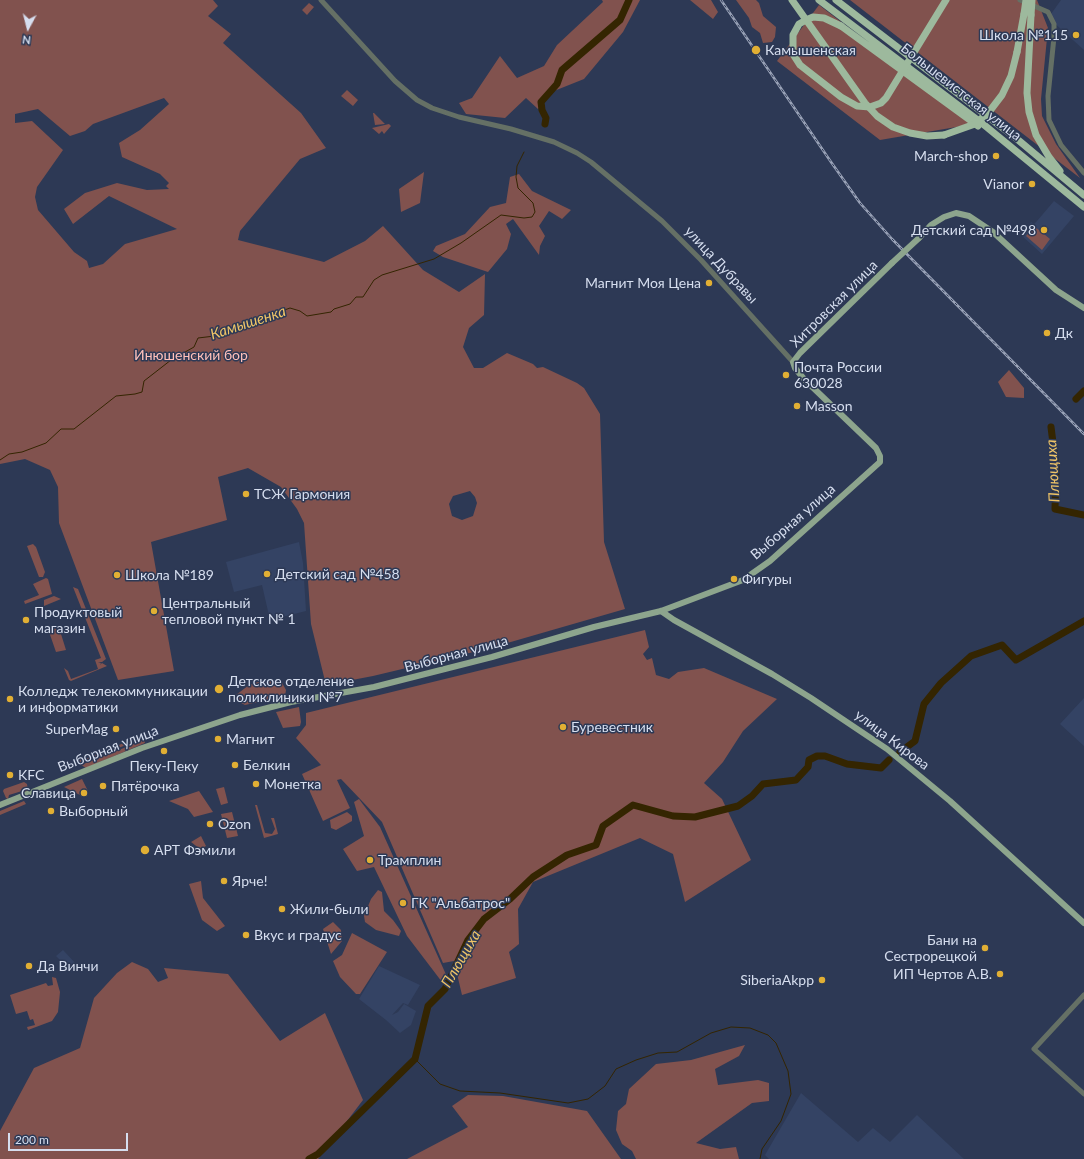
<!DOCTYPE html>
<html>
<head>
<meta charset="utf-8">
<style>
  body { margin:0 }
  #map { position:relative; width:1084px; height:1159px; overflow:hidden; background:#2d3955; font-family:Lato,sans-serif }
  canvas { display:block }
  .north { position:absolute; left:8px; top:8px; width:40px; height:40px; -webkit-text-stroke:3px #2d3955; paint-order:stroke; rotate:187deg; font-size:11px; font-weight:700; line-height:16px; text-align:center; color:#d6deef }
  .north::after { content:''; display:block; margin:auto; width:14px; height:18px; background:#d6deef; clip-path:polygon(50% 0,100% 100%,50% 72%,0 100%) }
  .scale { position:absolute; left:8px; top:1133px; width:120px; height:18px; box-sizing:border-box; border:2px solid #d6deef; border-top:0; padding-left:5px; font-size:12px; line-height:14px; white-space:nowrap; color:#d6deef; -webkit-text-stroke:3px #2d3955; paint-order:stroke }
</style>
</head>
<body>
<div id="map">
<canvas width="1084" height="1159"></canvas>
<div class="north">N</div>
<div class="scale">200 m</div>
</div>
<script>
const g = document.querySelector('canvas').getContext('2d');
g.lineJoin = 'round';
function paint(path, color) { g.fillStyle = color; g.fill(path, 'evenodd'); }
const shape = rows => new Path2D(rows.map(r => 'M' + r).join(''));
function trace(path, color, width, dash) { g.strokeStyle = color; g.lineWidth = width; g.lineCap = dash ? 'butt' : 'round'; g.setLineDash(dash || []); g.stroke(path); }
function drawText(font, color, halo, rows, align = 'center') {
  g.font = font + ' Lato,sans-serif'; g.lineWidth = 3; g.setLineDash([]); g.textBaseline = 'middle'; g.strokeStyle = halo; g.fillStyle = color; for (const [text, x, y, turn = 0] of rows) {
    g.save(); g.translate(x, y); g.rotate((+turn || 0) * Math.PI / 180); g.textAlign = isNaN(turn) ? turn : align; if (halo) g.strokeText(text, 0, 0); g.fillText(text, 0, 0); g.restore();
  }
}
paint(shape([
  [1061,0,1084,0,1084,50,1051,20,1051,14],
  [1054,201,1074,216,1042,254,1021,235,1031,222,1034,224,1037,221],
  [299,542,303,563,306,611,270,620,262,585,234,592,226,562],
  [1084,698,1084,746,1060,724],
  [63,950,78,966,72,972,56,956],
  [379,966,420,985,408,1005,403,1003,392,1015,398,1012,404,1004,416,1011,411,1025,400,1033,386,1020,359,999],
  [801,1093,858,1142,873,1128,890,1142,917,1115,964,1159,769,1159,765,1155]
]), '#344364');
paint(shape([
  [0,0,213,0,218,6,208,16,231,34,223,43,301,113,326,148,300,159,240,231,238,240,324,262,365,241,383,226,423,270,459,292,485,274,484,315,469,328,463,347,474,368,483,368,507,353,533,364,537,368,543,367,577,383,584,388,600,414,604,542,625,609,490,648,373,676,326,685,311,624,304,523,297,509,281,487,248,468,218,477,227,520,151,542,174,671,118,680,59,523,58,487,50,470,25,459,0,464],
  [164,98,169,104,140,130,119,143,122,157,160,174,169,183,166,186,169,189,147,190,117,183,85,193,64,209,73,224,109,196,177,229,125,244,103,264,89,268,87,261,74,252,38,210,35,197,37,187,63,150,32,121,15,123,15,114,38,109,70,136,85,131,93,124],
  [470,491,475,497,477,503,473,516,462,520,452,516,449,504,453,496],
  [602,0,640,0,623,32,584,79,554,91,538,109,526,98,505,118,466,114,459,103,472,98,500,56,517,78,544,66,557,45,603,2],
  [690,0,711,0,718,12,713,19],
  [736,0,756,0,759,3,763,16,776,27,775,37,772,42,763,43,760,33,752,27,749,18],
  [850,0,1037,0,1048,28,1041,99,1042,116,1056,144,1080,178],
  [309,3,314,7,307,15,302,10],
  [819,5,974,124,880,140,777,61],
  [347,90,358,100,353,106,341,96],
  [373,113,374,113,385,124,375,125],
  [389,124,391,126,384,134,382,131,379,134,372,128],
  [424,172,420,203,401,212,399,189],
  [519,174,532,191,571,210,562,219,549,211,539,226,545,236,540,246,539,255,513,219,506,224,511,234,507,249,488,272,443,257,433,251,436,246,465,234,490,207,506,203,510,177],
  [1034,226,1050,239,1042,250,1026,236],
  [1009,370,1024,388,1024,398,1006,397,998,382],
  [33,544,36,547,45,572,43,577,39,577,27,546],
  [46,578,48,579,52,594,25,604,24,601,39,595,33,584],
  [73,587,78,589,106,659,102,662,98,662,101,663,100,665,102,663,107,666,71,681,69,680,64,668,68,671,71,679,98,669,95,660,101,658],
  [54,596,61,599,44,606,44,600],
  [55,628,61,634,66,650,56,652,48,629],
  [645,630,649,647,643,654,647,660,652,658,656,675,669,679,678,672,704,668,777,699,743,731,723,762,704,783,722,799,751,860,685,902,673,854,640,838,533,882,518,909,519,944,509,952,516,978,462,995,454,961,443,963,382,822,341,779,337,780,350,808,323,821,302,774,321,765,296,738,306,725,306,713],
  [261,681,281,681,286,690,285,696,245,705,239,702,236,695,249,685],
  [299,707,301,722,300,726,283,728,276,712],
  [131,740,133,742,80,764,79,761,80,758,85,759],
  [144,740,145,743,86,768,81,765],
  [82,779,88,791,82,796,64,787],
  [24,782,27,784,28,791,24,792,22,791,9,795,8,799,6,798,3,791,4,789],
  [224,787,228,803,221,805,216,789],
  [199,791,213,812,194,817,188,809,169,801],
  [359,799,380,827,448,979,442,982,407,936,374,867,357,871,343,849,364,836,354,802],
  [24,801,26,804,0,815,0,811],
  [255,805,257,805,265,833,272,834,275,829,271,818,274,818,278,834,264,838],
  [232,812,238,836,227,838,221,814],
  [347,812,352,816,352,821,336,830,331,828,330,820],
  [201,836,206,846,200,849,191,842],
  [201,881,203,898,225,926,217,931,202,920,189,884],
  [378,890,382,892,384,911,393,920,401,931,399,936,376,930,365,922,364,916,371,899],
  [333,922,341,930,342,941,331,954,323,929],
  [352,933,387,952,360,994,356,994,340,977,333,961,342,955],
  [132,962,148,969,158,982,168,978,164,968,228,974,280,1041,325,1013,363,1100,318,1159,0,1159,0,1131,34,1068,80,1048,94,998,117,973],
  [52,977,56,978,60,992,58,1012,52,1021,28,1030,27,1027,35,1025,33,1019,30,1020,27,1011,16,1014,10,995,46,983,48,986,53,985],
  [745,1045,739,1056,715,1069,718,1085,758,1080,769,1083,769,1101,752,1103,696,1143,720,1149,736,1147,739,1159,636,1159,632,1151,622,1144,616,1130,618,1111,626,1104,629,1089,656,1064,691,1060],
  [468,1095,503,1096,587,1111,621,1159,407,1159,468,1127,452,1106]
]), '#81524e');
trace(shape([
  [0,460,9,454,22,452,46,443,61,429,74,429,116,396,135,394,142,392,144,381,171,360,194,347,198,338,223,335,240,324,275,317,279,312,290,308,300,311,307,316,331,312,334,309,350,304,356,297,363,297,374,280,382,275,434,259,461,243,501,215,524,218,532,217,535,212,533,203,518,188,516,177,517,166,524,152],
  [415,1059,440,1084,460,1091,500,1093,568,1103,588,1099,605,1086,616,1069,636,1060,658,1053,677,1052,711,1033,731,1027,750,1028,768,1035,776,1043,788,1071,791,1094,781,1121,762,1149,760,1159]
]), '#342501', 1);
trace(shape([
  [545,124,546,118,542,110,541,102,557,84,562,70,620,20,629,0],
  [1076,399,1084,391],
  [1051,427,1056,467,1055,509,1084,515],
  [900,752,915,741,924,704,941,683,971,656,1002,645,1016,660,1084,621],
  [309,1159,318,1154,415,1059,428,1006,445,989,468,940,484,919,510,899,533,877,567,855,596,845,603,826,633,805,673,816,695,817,738,806,752,796,763,784,796,780,808,767,809,760,817,756,825,756,847,764,881,768,889,760]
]), '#342501', 7);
trace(shape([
  [321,0,395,81,417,100,432,108,459,117,511,129,554,142,577,153,591,162,662,221,701,260,793,362],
  [1020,0,1048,12,1054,24,1054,37,1048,96,1049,120,1061,145,1084,173],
  [1084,995,1034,1049,1084,1094]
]), '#657065', 5);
trace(shape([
  [919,238,931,225,944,217,956,213,969,216,993,232,1056,290,1084,308],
  [661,611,674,620,772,674,811,698,887,749,950,801,1084,923],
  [0,805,142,748,240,715,291,702,374,687,492,657,594,627,661,611,743,580,770,561,880,462,880,456,876,448,804,379,795,368,793,362,800,353,892,263]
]), '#8da58d', 6);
trace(shape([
  [792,0,865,103,877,116,893,127,910,133,927,136,944,135],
  [819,0,983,124,1084,207],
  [836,0,1017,139,1084,195],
  [1031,15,1027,93,1029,112,1036,135,1049,157,1060,171],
  [841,26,978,126],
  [1017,52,1024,14]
]), '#9db99d', 7);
const rail = shape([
  [721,0,831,162,860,203,892,239,1084,434]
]);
trace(rail, '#9aa3b8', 2.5);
trace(rail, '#2d3955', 1, [3]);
trace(shape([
  [892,263,919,238]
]), '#8da58d', 6);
trace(shape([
  [1024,14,1026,0],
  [1031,15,1032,0],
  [841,26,824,18,813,17,806,20,799,24,793,35,793,54,800,65,841,97,857,106,870,107,881,103,886,98,946,0],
  [944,135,975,124,989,112,1002,95,1011,76,1017,52]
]), '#9db99d', 7);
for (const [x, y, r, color] of [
  [1076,35,4,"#e1af34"],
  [756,50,5,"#e1af34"],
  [996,156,4,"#e1af34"],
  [1032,184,4,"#e1af34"],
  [1044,230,4,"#e1af34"],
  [709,283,4,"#e1af34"],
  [1047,333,4,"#e1af34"],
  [786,375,4,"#e1af34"],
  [797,406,4,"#e1af34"],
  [246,494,4,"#e1af34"],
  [267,574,4,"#e1af34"],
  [117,575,4,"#e1af34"],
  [734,579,4,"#e1af34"],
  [154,611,4,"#e1af34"],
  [26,620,4,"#e1af34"],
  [219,689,5,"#e1af34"],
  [10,699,4,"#e1af34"],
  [563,727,4,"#e1af34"],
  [116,729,4,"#e1af34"],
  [218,739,4,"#e1af34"],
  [164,751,4,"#e1af34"],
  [235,765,4,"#e1af34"],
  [10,775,4,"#e1af34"],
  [256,784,4,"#e1af34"],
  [103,786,4,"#e1af34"],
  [84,793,4,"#e1af34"],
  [51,811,4,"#e1af34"],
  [210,824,4,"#e1af34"],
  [145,850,5,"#e1af34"],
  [370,860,4,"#e1af34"],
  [224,881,4,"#e1af34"],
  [403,903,4,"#e1af34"],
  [282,909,4,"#e1af34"],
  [246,935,4,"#e1af34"],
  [985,948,4,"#e1af34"],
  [29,966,4,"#e1af34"],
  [1000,974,4,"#e1af34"],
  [822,980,4,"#e1af34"]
]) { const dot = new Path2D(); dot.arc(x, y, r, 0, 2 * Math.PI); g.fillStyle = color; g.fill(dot); trace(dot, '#2d3955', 1.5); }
drawText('14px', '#d6deef', '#2d3955', [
  ["Школа №115",1068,35,"right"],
  ["Камышенская",765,50],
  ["March-shop",988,156,"right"],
  ["Vianor",1024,184,"right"],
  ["Детский сад №498",1036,230,"right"],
  ["Магнит Моя Цена",701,283,"right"],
  ["Дк",1055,333],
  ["Почта России",794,367],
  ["630028",794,383],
  ["Masson",805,406],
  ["ТСЖ Гармония",254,494],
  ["Детский сад №458",275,574],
  ["Школа №189",125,575],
  ["Фигуры",742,579],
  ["Центральный",162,603],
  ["тепловой пункт № 1",162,619],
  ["Продуктовый",34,612],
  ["магазин",34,628],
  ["Детское отделение",228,681],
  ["поликлиники №7",228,697],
  ["Колледж телекоммуникации",18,691],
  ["и информатики",18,707],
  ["Буревестник",571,727],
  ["SuperMag",108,729,"right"],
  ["Магнит",226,739],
  ["Белкин",243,765],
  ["Пеку-Пеку",164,766,"center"],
  ["KFC",18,775],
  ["Монетка",264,784],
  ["Пятёрочка",111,786],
  ["Славица",76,793,"right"],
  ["Выборный",59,811],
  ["Ozon",218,824],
  ["АРТ Фэмили",154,850],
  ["Трамплин",378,860],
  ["Ярче!",232,881],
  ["ГК \"Альбатрос\"",411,903],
  ["Жили-были",290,909],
  ["Вкус и градус",254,935],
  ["Бани на",977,940,"right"],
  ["Сестрорецкой",977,956,"right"],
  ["Да Винчи",37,966],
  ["ИП Чертов А.В.",992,974,"right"],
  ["SiberiaAkpp",814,980,"right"]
], 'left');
drawText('14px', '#d6deef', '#2d3955', [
  ["Большевистская улица",961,92,38],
  ["улица Дубравы",721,265,47],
  ["Хитровская улица",834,304,-45],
  ["Выборная улица",793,522,-41],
  ["Выборная улица",456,654,-15],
  ["улица Кирова",892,740,37],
  ["Выборная улица",108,749,-21]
]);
drawText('14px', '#ffc0ba', '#2d3955', [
  ["Инюшенский бор",191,355]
]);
drawText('italic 15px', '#efc467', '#2d3955', [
  ["Камышенка",248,323,-18],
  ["Плющиха",1053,471,-93],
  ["Плющиха",461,959,-60]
]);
</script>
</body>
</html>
